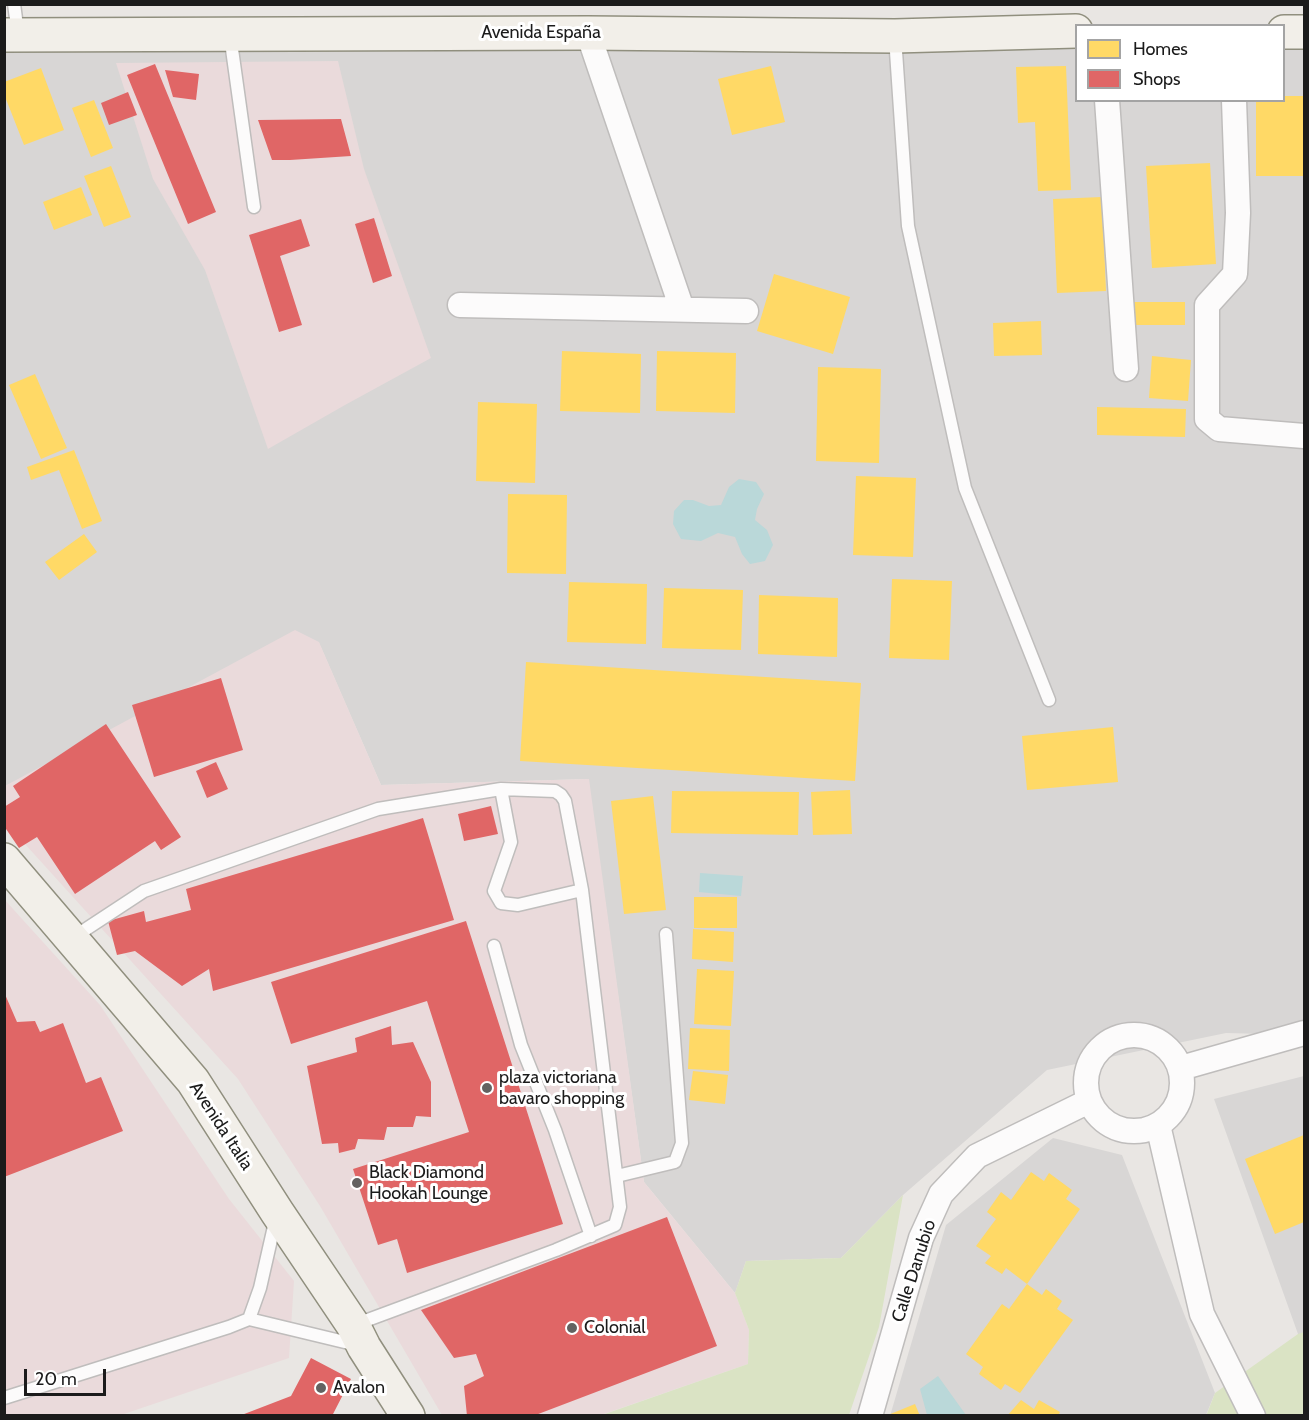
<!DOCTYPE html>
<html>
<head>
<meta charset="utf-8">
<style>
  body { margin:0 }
  #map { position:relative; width:1309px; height:1420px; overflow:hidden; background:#e9e6e3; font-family:Cabin,sans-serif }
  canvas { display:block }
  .frame { position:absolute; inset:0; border:6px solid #1b1b1b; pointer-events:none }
  .legend { position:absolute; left:1075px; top:24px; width:210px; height:78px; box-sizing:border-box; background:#fff; border:2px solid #a4a4a4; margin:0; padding:8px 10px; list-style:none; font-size:18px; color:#1b1b1b }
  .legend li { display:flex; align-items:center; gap:12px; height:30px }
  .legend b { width:30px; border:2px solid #a4a4a4 }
  .scale { position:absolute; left:24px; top:1369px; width:82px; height:27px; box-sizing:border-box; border:3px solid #1b1b1b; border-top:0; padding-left:8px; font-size:18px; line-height:21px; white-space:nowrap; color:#1b1b1b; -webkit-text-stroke:4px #fff; paint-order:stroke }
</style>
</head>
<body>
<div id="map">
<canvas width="1309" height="1420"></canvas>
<div class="frame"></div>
<ul class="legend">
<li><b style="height:16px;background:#ffd966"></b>Homes</li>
<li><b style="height:16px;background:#e06666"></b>Shops</li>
</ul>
<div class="scale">20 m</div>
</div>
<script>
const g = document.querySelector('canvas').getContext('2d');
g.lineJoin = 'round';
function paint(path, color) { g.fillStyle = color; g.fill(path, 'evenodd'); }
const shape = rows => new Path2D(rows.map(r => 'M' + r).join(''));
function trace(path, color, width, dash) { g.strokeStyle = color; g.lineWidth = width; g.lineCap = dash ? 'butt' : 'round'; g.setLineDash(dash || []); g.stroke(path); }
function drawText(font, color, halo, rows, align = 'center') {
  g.font = font + ' Cabin,sans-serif'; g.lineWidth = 6; g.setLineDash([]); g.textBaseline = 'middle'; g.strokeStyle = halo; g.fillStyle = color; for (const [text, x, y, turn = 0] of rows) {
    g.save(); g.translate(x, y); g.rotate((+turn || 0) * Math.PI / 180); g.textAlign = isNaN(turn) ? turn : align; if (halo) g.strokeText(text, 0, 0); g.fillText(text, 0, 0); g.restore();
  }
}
paint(shape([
  [1304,26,1304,1035,1226,1033,1047,1070,903,1195,841,1258,746,1261,735,1293,644,1182,588,779,381,785,319,643,5,786,5,42,608,50,1076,34,1076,100,1284,100,1284,27],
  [1304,1076,1304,1359,1298,1334,1214,1099],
  [1053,1138,1122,1155,1215,1393,1206,1415,890,1416,946,1225]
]), '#d8d6d5');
paint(shape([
  [338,61,364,169,431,358,345,405,268,449,205,270,153,179,116,63],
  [295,630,319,642,381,785,589,779,644,1182,735,1293,749,1330,748,1364,601,1415,442,1415,320,1206,238,1079,5,822,5,786],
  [4,899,100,1005,229,1199,294,1281,289,1358,121,1415,5,1415]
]), '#eadadb');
paint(shape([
  [903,1195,879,1327,849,1415,602,1415,748,1364,749,1330,735,1293,746,1261,841,1258],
  [1304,1332,1304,1415,1206,1416,1215,1393,1298,1334]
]), '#dae3c4');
paint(shape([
  [739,479,756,482,764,494,757,509,755,520,767,530,773,545,765,561,750,564,742,554,735,537,718,533,701,541,681,539,673,524,674,511,684,500,693,500,709,506,721,505,729,487],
  [700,873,743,876,741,896,699,892],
  [938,1376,966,1415,927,1415,920,1389]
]), '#bad8d9');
paint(shape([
  [771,66,785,122,732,135,718,79],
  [1066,66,1071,190,1038,191,1035,122,1018,123,1016,67],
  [41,68,64,130,24,145,4,94,4,82],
  [1284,96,1304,96,1304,176,1256,176,1256,100,1284,100],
  [94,100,113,148,91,157,72,108],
  [1210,163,1216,264,1152,268,1146,166],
  [111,166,131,217,104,227,84,176],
  [81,187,92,215,54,230,43,202],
  [1102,197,1106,291,1057,293,1053,199],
  [774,274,850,297,833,354,757,331],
  [1126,302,1185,302,1185,325,1126,325],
  [1041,321,1042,355,994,356,993,323],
  [562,351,641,354,640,413,560,411],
  [657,351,736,353,735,413,656,411],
  [1152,356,1191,360,1188,401,1149,398],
  [818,367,881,369,879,463,816,461],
  [35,374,67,448,41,459,9,385],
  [478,402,537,404,535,483,476,481],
  [1097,407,1186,409,1185,437,1097,435],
  [74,450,102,521,82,529,59,470,31,480,27,467],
  [856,476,916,478,913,557,853,555],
  [508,494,567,495,566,574,507,573],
  [84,534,97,552,59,580,45,562],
  [892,579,952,581,949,660,889,658],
  [569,582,647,584,646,644,567,642],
  [664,588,743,590,741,650,662,648],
  [759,595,838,598,837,657,758,654],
  [526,662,861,683,855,781,520,761],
  [1113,727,1118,782,1027,790,1022,736],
  [850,790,852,834,813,835,811,792],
  [672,791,799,792,798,835,671,833],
  [653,796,666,910,624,914,611,801],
  [694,897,737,897,737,928,694,928],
  [693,929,734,932,733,962,692,959],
  [697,969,734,971,731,1026,694,1024],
  [690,1028,730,1030,729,1071,688,1069],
  [693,1071,728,1075,725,1104,689,1100],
  [1304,1135,1304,1222,1275,1234,1245,1159],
  [1031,1172,1044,1181,1049,1173,1072,1190,1066,1199,1080,1209,1027,1284,1006,1268,1002,1274,985,1263,991,1256,976,1246,996,1219,987,1212,1001,1192,1011,1200],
  [1027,1284,1042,1295,1046,1289,1062,1301,1057,1309,1073,1320,1020,1393,1005,1384,1001,1390,979,1374,983,1367,966,1354,1002,1304,1009,1309],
  [1021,1400,1034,1409,1039,1400,1060,1412,1058,1416,1007,1416],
  [915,1404,920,1416,888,1416,888,1415]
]), '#ffd966');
paint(shape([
  [155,64,216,212,188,224,127,75],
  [165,70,199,74,196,100,173,97],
  [128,92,137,115,109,125,101,103],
  [341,119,351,156,290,160,272,160,258,120],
  [374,218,392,276,373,283,355,224],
  [301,219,310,246,280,256,302,325,279,332,249,235],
  [221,678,243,750,154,777,132,705],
  [106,724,181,837,161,850,155,841,75,894,37,837,19,848,4,826,4,807,20,797,13,786],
  [216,762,228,789,207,798,196,771],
  [491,806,498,834,464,841,458,814],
  [423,818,454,920,213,991,209,969,182,986,135,951,117,955,108,921,144,911,146,922,191,910,186,889],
  [466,921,563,1224,407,1273,397,1239,378,1245,353,1169,469,1132,427,1001,291,1044,271,982],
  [4,992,17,1022,35,1021,40,1032,63,1023,86,1083,101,1077,123,1131,4,1177],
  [391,1026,392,1045,413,1042,431,1082,431,1117,416,1116,413,1127,387,1127,384,1140,358,1139,355,1149,339,1153,338,1143,322,1144,307,1066,357,1052,355,1038],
  [667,1217,717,1346,533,1416,467,1416,464,1386,484,1376,476,1354,454,1358,421,1310],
  [311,1358,351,1379,332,1416,239,1416,291,1396]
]), '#e06666');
const lane = shape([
  [14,4,18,33],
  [230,35,254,207],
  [895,37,908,226,965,488,1049,700],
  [501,789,511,842,494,891,501,903,518,905,582,890],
  [74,937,144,891,378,809,501,789,555,791,561,795,565,801,582,890,620,1207,615,1225,556,1250,354,1325],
  [494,946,521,1045,555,1130,591,1236],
  [617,1176,675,1162,682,1143,666,934],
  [249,1319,260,1288,275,1222],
  [4,1398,229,1327,249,1319,357,1345]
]);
const street = shape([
  [588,33,682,309],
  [1107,100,1126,369],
  [1234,100,1238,213,1235,274,1207,305,1207,419,1219,429,1304,436],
  [460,305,746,311],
  '1086 1083a48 48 0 1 1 96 0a48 48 0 1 1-96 0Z',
  [1181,1068,1304,1033],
  [1158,1125,1202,1314,1253,1416],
  [870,1416,921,1238,941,1194,977,1156,1089,1101]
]);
const secondary = shape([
  [1284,32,1304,32],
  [4,35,588,33,895,36,1076,31],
  [4,860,193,1081,277,1212,353,1325,364,1347,408,1416]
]);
trace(lane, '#bfbdbc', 15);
trace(street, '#bfbdbc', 27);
trace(secondary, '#908f7e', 36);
trace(lane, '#fcfbfb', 12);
trace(street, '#fcfbfb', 24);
trace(secondary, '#f2efe9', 33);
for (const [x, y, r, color] of [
  [487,1088,6,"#636261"],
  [357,1183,6,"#636261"],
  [572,1328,6,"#636261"],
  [321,1388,6,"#636261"]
]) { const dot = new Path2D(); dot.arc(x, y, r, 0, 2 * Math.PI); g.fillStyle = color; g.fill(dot); trace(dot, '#fff', 2); }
drawText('18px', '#1b1b1b', '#fff', [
  ["Avenida España",541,33],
  ["Avenida Italia",221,1126,57],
  ["Calle Danubio",914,1271,-72]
]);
drawText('18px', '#1b1b1b', '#fff', [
  ["plaza victoriana",499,1078],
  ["bavaro shopping",499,1099],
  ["Black Diamond",369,1173],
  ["Hookah Lounge",369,1194],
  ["Colonial",584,1328],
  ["Avalon",333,1388]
], 'left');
</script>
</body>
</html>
